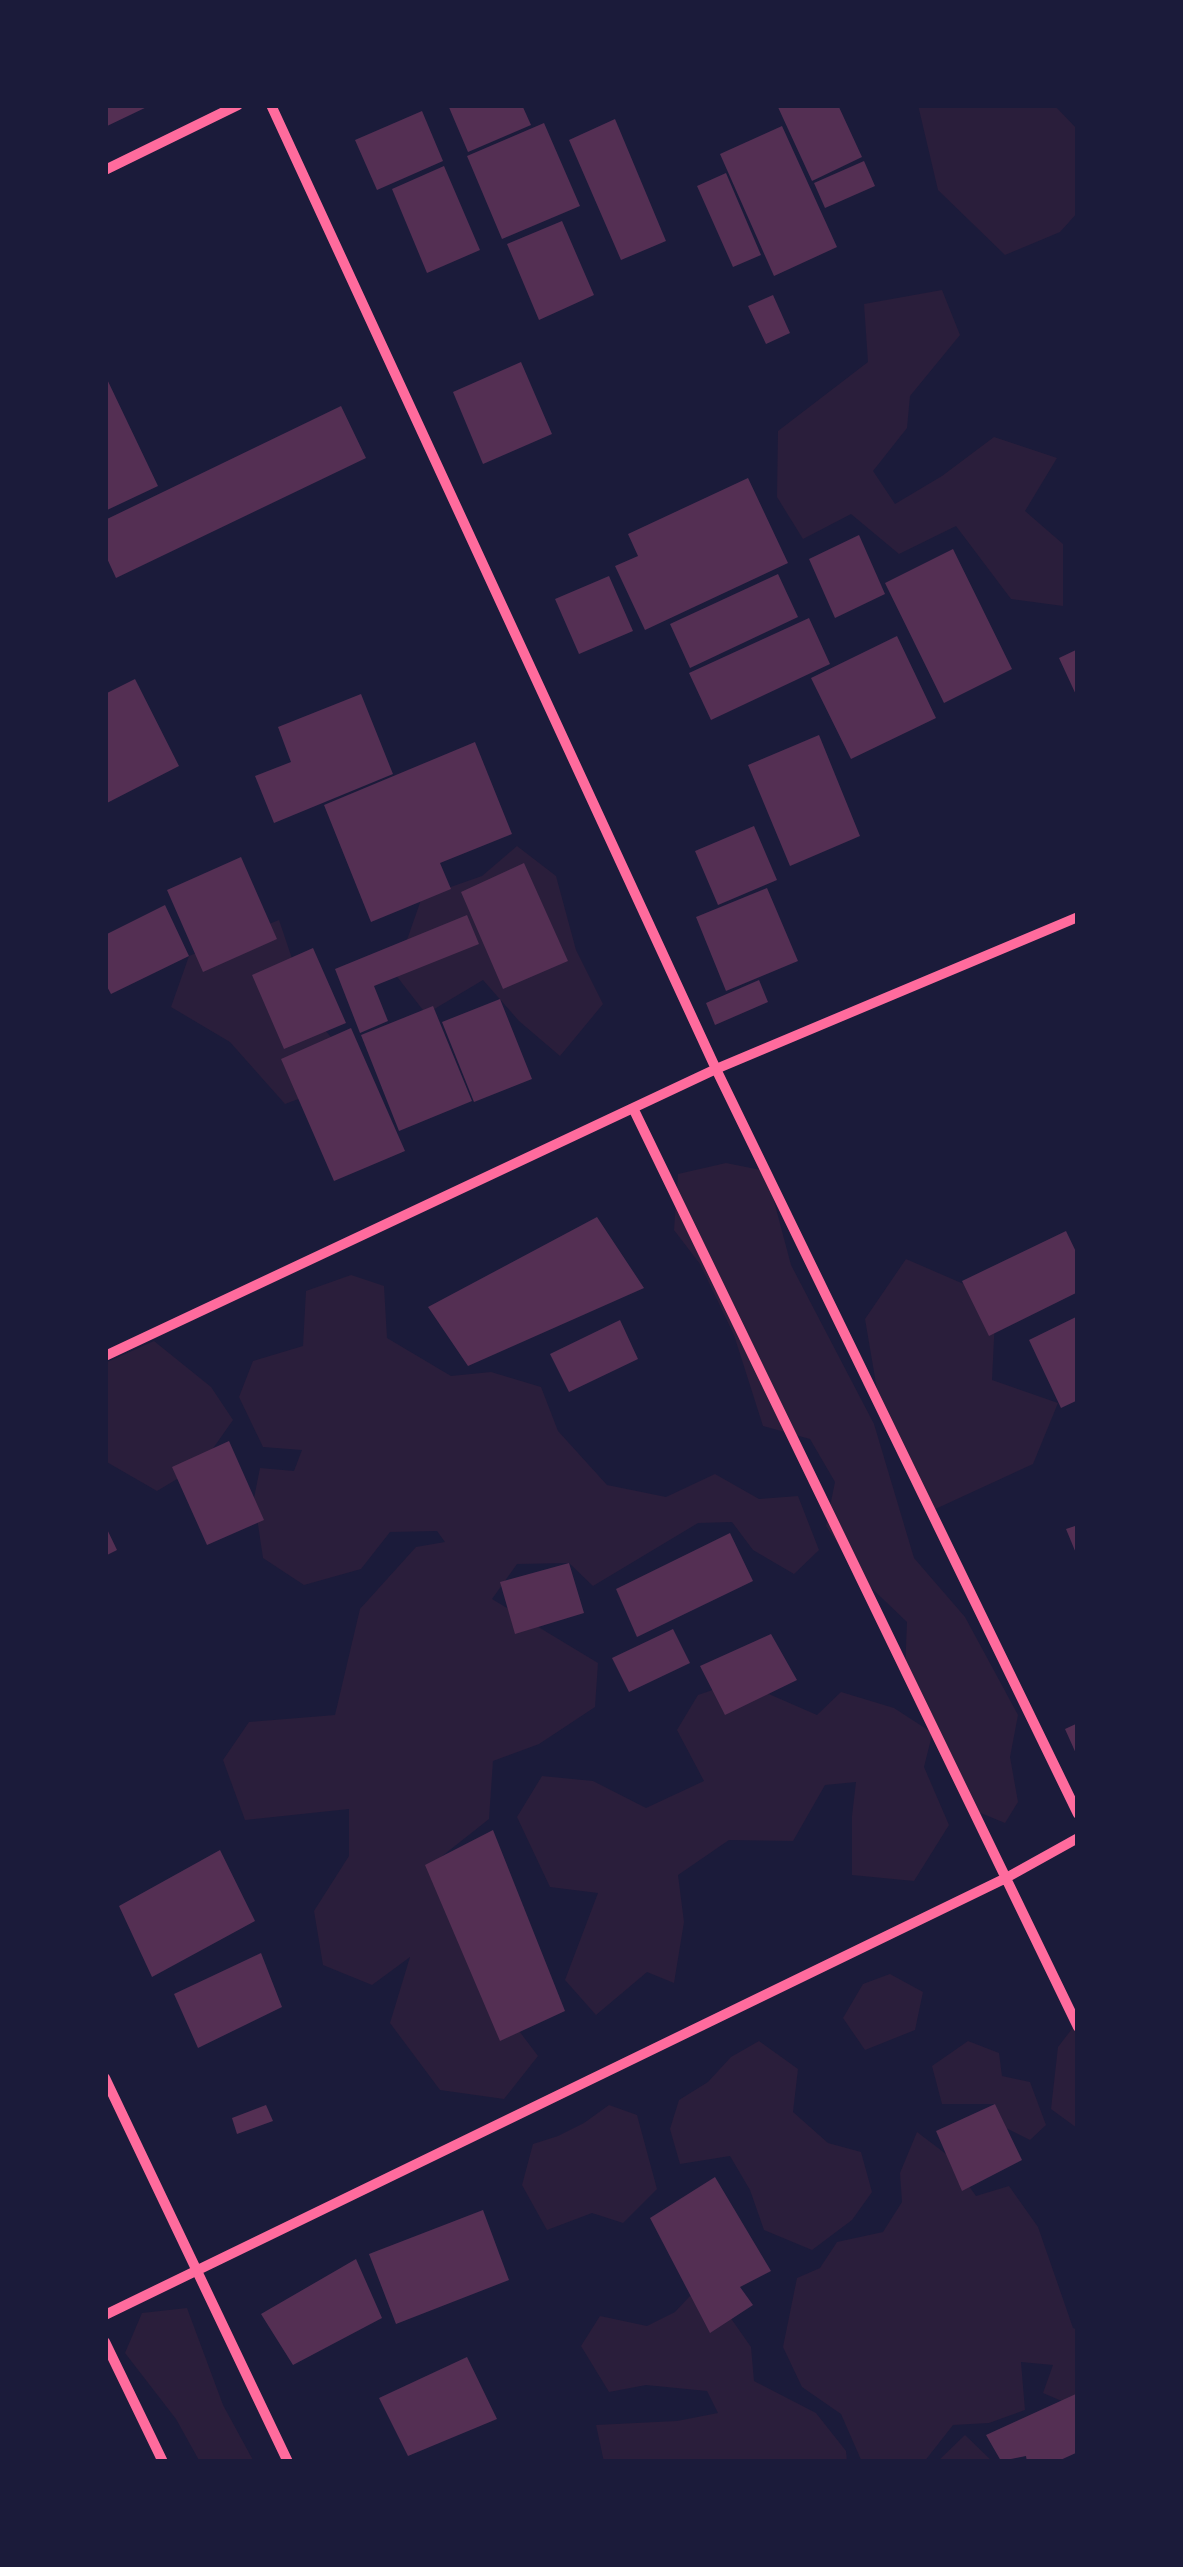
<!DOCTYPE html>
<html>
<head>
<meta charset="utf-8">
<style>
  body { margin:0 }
  #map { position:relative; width:1183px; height:2567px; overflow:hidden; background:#1b1b3a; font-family:Ubuntu,sans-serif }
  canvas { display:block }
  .frame { position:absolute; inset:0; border:108px solid #1b1b3a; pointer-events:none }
</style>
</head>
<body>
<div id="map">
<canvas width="1183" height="2567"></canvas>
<div class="frame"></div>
</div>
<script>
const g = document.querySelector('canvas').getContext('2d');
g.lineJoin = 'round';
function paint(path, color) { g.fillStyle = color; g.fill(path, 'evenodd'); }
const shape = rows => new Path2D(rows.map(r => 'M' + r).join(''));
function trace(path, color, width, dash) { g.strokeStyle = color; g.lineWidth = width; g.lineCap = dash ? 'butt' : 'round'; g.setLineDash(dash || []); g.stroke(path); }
paint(shape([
  [918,105,1054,105,1078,130,1078,212,1060,232,1005,255,938,190],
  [942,290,960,335,910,396,907,428,873,471,895,504,942,476,994,437,1057,458,1025,511,1063,544,1063,606,1011,599,956,526,899,554,851,514,803,539,777,497,778,431,868,362,864,304],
  [517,846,556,876,576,950,603,1004,560,1056,519,1021,483,980,426,1014,395,974,422,897,482,876],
  [279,920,310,1012,345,1054,317,1092,285,1104,230,1042,171,1007,189,956],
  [726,1163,766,1171,791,1265,874,1424,914,1558,965,1617,1018,1715,1010,1757,1018,1802,1005,1823,966,1807,932,1735,924,1767,949,1825,914,1881,852,1875,852,1816,856,1782,825,1785,793,1841,729,1840,678,1875,684,1922,674,1983,647,1972,596,2015,565,1980,598,1893,550,1887,517,1817,542,1776,593,1781,646,1808,704,1781,677,1730,698,1695,739,1681,817,1715,841,1692,894,1708,931,1732,905,1672,907,1622,861,1578,826,1526,835,1482,810,1439,763,1426,734,1335,700,1264,674,1230,678,1174],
  [906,1259,996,1298,992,1380,1058,1403,1033,1464,931,1511,880,1407,865,1319],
  [351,1275,384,1286,387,1338,451,1376,491,1372,541,1387,558,1431,607,1485,666,1497,715,1474,759,1499,798,1496,819,1550,794,1574,753,1550,732,1522,698,1523,593,1586,569,1563,517,1564,492,1599,598,1663,595,1707,539,1744,493,1761,489,1819,441,1857,486,1987,538,2056,504,2099,440,2090,390,2023,410,1957,372,1985,323,1965,314,1911,349,1856,349,1809,245,1820,223,1760,249,1722,335,1715,360,1609,416,1547,445,1542,437,1531,390,1532,361,1569,304,1585,263,1558,254,1498,260,1468,294,1471,302,1450,263,1447,239,1397,253,1361,303,1346,306,1291],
  [154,1341,211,1387,233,1420,202,1464,157,1491,105,1461,105,1363],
  [890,1974,923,1992,915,2030,865,2050,843,2018,863,1984],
  [1078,2021,1078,2127,1077,2128,1051,2109,1058,2047],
  [759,2041,798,2069,793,2112,828,2143,861,2152,872,2192,852,2220,812,2250,764,2230,750,2190,730,2156,680,2164,670,2129,679,2100,708,2082,731,2057],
  [968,2041,999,2053,1002,2076,1030,2082,1046,2125,1030,2140,1006,2128,995,2104,942,2104,932,2066],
  [609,2105,637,2115,657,2189,623,2223,592,2213,547,2230,522,2185,533,2144,558,2136,584,2123],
  [917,2132,946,2154,976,2196,1009,2186,1038,2227,1073,2328,1078,2330,1078,2408,1043,2393,1053,2365,1021,2362,1025,2410,989,2423,953,2425,924,2462,862,2462,841,2414,802,2387,783,2347,797,2278,820,2268,837,2242,883,2232,902,2202,900,2173],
  [690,2296,723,2307,751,2347,754,2381,816,2413,846,2451,847,2462,604,2462,596,2425,677,2421,718,2413,707,2391,646,2385,609,2392,581,2346,600,2316,647,2326,675,2312],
  [187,2308,223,2405,254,2462,200,2462,176,2419,125,2353,142,2313],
  [965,2435,993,2462,937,2462]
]), '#2a1e3b');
paint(shape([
  [105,105,151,105,105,127],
  [448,105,522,105,531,125,468,152],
  [777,105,838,105,862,157,812,181],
  [422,111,443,161,377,190,355,140],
  [615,119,666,241,621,260,569,140],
  [544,123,580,206,502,239,467,156],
  [782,126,837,247,774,276,720,154],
  [864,161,875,186,825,208,814,183],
  [444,166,480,250,427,273,392,189],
  [726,173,761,255,733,267,697,186],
  [562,221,594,295,539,320,507,244],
  [773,295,790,333,766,344,748,306],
  [521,362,552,434,483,464,453,392],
  [105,375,158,486,105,511],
  [341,406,366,458,116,578,105,554,105,520],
  [748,478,788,563,645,630,615,566,638,556,628,534],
  [859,535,885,594,835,618,809,559],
  [953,549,1012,669,944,703,885,583],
  [778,574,798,617,690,668,670,624],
  [609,576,633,631,579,654,555,599],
  [809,618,830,664,711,720,689,673],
  [897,636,936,718,851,759,811,678],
  [1078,649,1078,699,1059,658],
  [135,679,179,766,105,804,105,694],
  [361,694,393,774,274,823,255,776,291,762,278,727],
  [819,735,860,836,790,866,748,765],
  [475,742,512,834,440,863,451,889,371,922,324,805],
  [754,826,777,880,718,905,695,851],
  [241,857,277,939,203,972,167,890],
  [524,863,568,961,503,989,461,892],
  [767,888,798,961,726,991,696,917],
  [165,905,189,956,111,994,105,983,105,935],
  [467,915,479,944,374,986,388,1021,360,1033,335,969],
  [313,948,346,1023,284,1049,252,975],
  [759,980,768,1002,715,1025,706,1003],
  [500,999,532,1079,474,1102,442,1022],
  [433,1006,472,1101,399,1131,361,1035],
  [351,1028,405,1151,334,1181,281,1059],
  [597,1217,644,1288,468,1366,428,1307],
  [1066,1231,1078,1256,1078,1292,989,1336,962,1281],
  [1078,1316,1078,1400,1061,1408,1029,1340],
  [620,1320,638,1359,569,1392,550,1354],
  [229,1441,264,1520,207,1545,172,1467],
  [105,1525,117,1550,105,1556],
  [1078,1525,1078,1558,1066,1529],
  [730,1533,753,1581,637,1637,616,1589],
  [569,1563,584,1613,515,1634,500,1582],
  [673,1629,690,1663,629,1692,612,1658],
  [771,1634,797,1680,725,1715,700,1666],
  [1078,1723,1078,1758,1065,1729],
  [493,1830,565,2011,500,2041,425,1865],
  [220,1850,255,1921,152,1977,119,1906],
  [261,1953,282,2007,198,2048,174,1994],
  [995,2104,1022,2160,962,2191,936,2131],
  [266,2105,273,2121,237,2134,232,2118],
  [715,2177,771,2271,740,2287,753,2305,710,2333,650,2218],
  [483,2210,509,2280,396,2324,369,2254],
  [356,2259,382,2318,293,2365,261,2314],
  [467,2357,497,2419,408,2456,379,2398],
  [1078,2393,1078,2452,1056,2462,1027,2462,1026,2456,1001,2461,986,2435]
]), '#542f53');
trace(shape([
  [271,105,716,1069,1078,1814],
  [105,170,238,105],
  [633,1108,1078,2027],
  [105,1356,716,1069,1078,917],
  [105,2078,288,2462],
  [105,2315,1006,1878,1078,1838],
  [105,2342,163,2462]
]), '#ff6b9d', 10);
</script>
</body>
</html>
